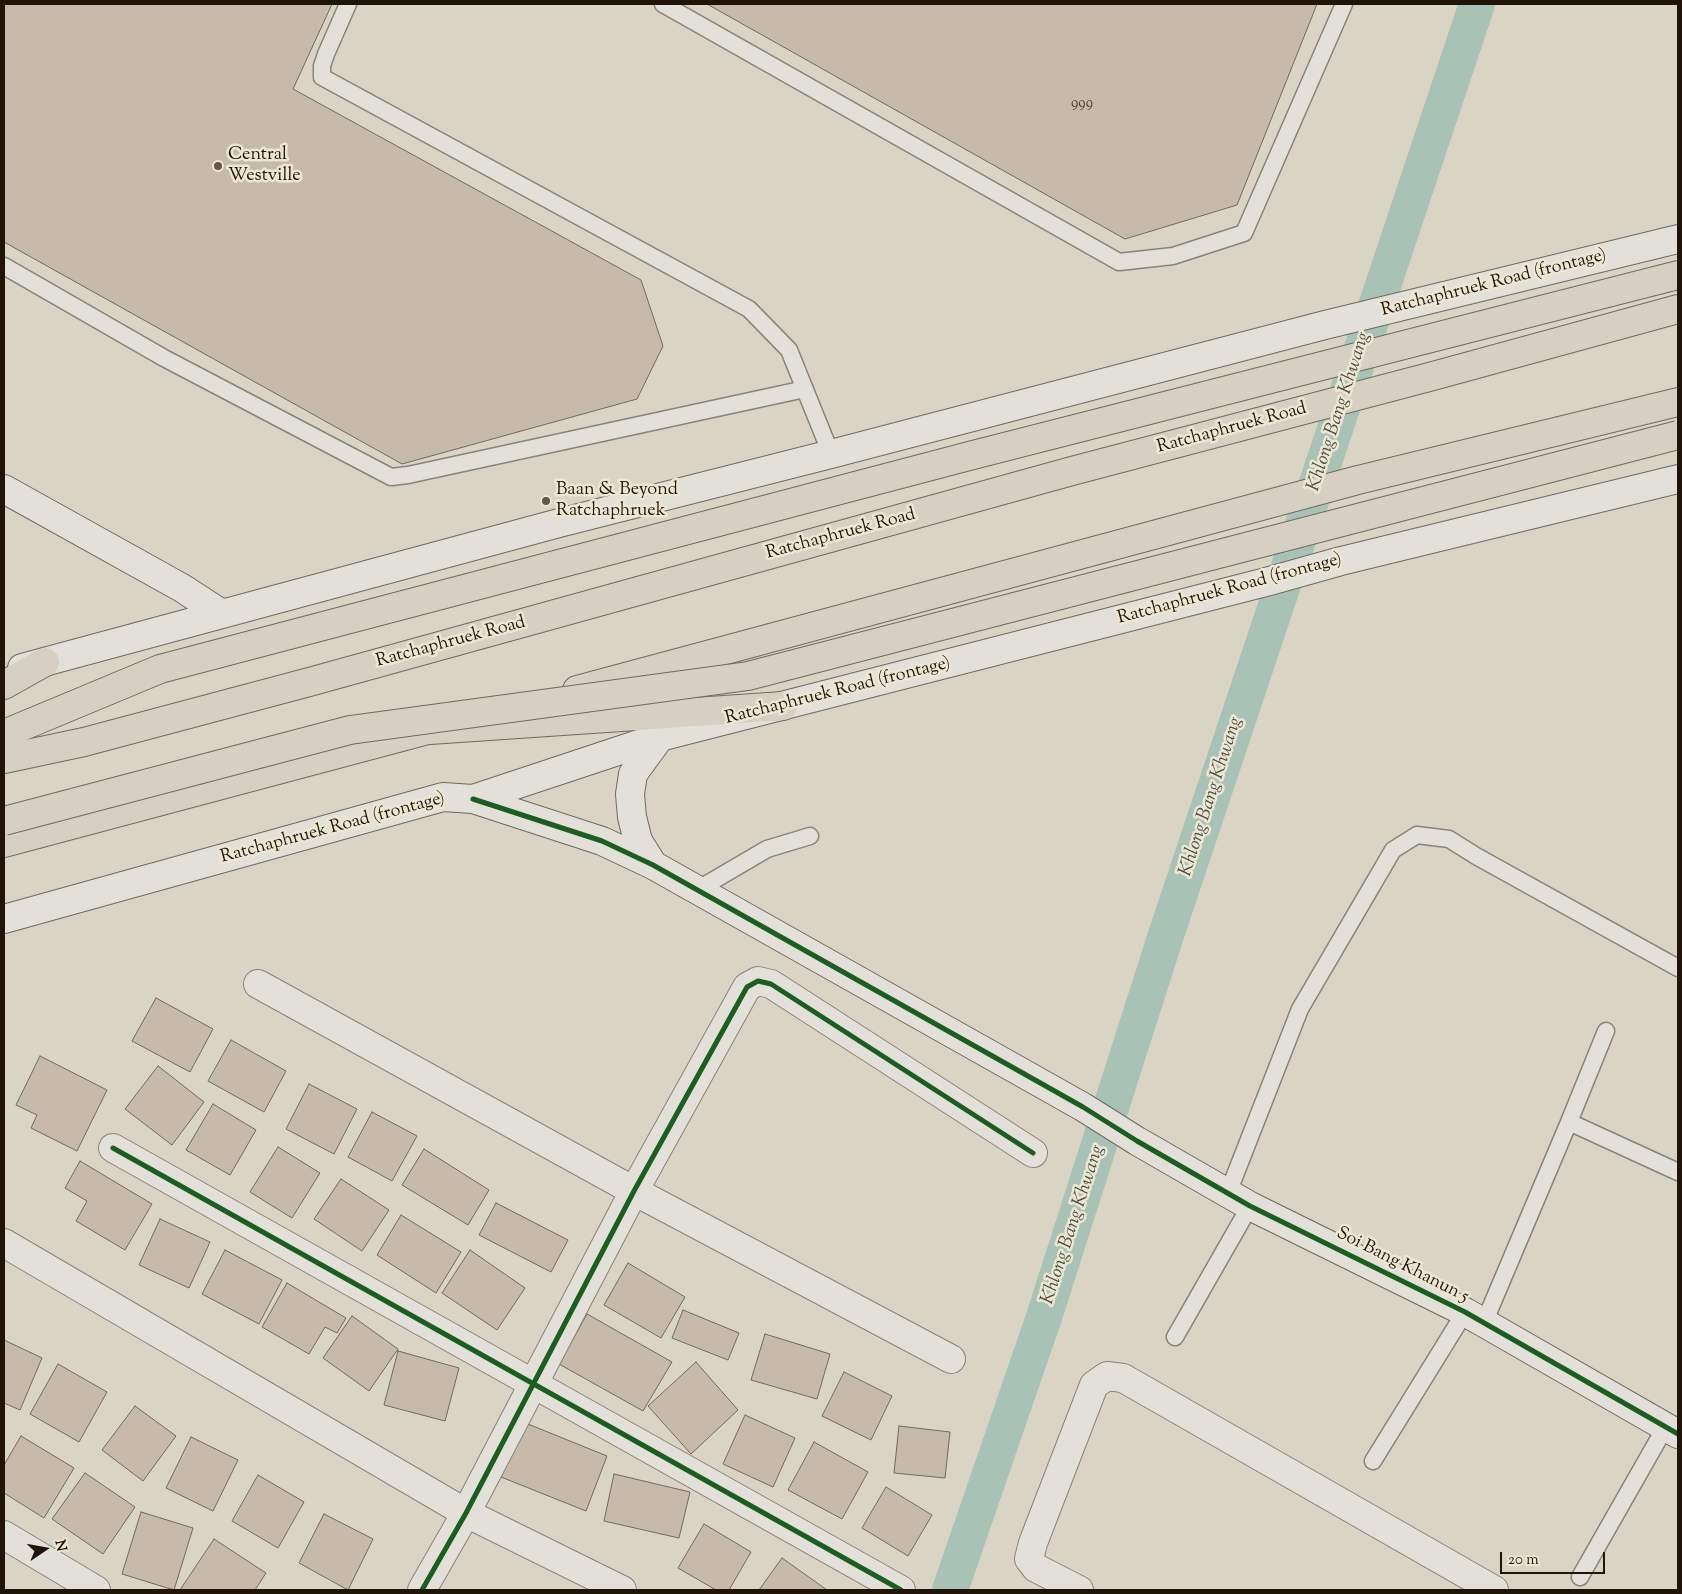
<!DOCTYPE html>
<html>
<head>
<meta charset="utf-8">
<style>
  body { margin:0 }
  #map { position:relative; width:1682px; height:1594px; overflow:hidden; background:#d9d4c4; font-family:"Sorts Mill Goudy",serif }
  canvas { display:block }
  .frame { position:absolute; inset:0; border:5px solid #201408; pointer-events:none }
  .north { position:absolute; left:20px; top:1524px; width:50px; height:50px; -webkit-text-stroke:4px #ece6d3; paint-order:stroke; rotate:78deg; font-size:14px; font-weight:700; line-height:20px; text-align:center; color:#201408 }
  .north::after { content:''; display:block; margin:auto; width:18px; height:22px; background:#201408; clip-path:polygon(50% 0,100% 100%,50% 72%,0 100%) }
  .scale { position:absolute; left:1500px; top:1552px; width:105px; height:22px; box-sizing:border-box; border:2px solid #201408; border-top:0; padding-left:6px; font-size:15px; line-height:18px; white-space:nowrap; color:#201408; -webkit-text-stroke:4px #ece6d3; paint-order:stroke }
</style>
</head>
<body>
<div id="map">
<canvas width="1682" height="1594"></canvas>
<div class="frame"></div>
<div class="north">N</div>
<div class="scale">20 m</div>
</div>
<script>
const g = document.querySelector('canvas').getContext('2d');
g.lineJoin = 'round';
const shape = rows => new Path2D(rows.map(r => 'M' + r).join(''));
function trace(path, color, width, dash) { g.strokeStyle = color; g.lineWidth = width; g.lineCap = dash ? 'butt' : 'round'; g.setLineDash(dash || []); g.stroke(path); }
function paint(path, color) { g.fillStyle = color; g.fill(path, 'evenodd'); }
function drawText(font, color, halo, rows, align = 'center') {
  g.font = font + ' "Sorts Mill Goudy",serif'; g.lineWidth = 5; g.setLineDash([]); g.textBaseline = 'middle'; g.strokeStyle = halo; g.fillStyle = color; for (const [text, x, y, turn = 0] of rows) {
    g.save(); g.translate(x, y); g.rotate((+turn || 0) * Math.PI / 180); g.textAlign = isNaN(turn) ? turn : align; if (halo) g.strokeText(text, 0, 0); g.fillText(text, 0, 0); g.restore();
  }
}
trace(shape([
  [950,1590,1044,1317,1166,935,1477,4]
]), '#a9c2b6', 36);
const building = shape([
  [4,4,332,4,293,89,641,280,663,346,637,399,402,464,4,242,4,4],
  [707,4,1317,4,1237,205,1125,239,707,4],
  [156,998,213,1029,190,1072,132,1041,156,998],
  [231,1040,286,1071,264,1112,208,1081,231,1040],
  [40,1056,107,1090,77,1151,31,1128,37,1115,16,1105,40,1056],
  [158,1066,204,1102,172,1145,125,1109,158,1066],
  [309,1084,357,1109,334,1154,286,1129,309,1084],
  [213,1104,256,1130,230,1175,186,1150,213,1104],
  [372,1112,417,1136,392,1181,348,1157,372,1112],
  [278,1147,320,1173,292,1218,250,1192,278,1147],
  [424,1149,489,1190,468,1225,402,1185,424,1149],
  [80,1161,152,1204,125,1250,76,1221,87,1201,65,1188,80,1161],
  [341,1179,389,1210,362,1251,314,1219,341,1179],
  [496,1203,568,1240,551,1272,479,1235,496,1203],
  [401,1215,461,1252,436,1293,377,1255,401,1215],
  [160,1219,210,1242,189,1288,139,1265,160,1219],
  [225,1250,282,1280,259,1324,202,1294,225,1250],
  [470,1250,525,1288,497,1330,442,1293,470,1250],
  [628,1263,685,1297,661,1338,604,1305,628,1263],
  [287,1283,346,1318,337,1333,325,1327,309,1354,262,1327,287,1283],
  [683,1310,739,1333,728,1360,672,1338,683,1310],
  [587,1314,672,1362,643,1411,559,1364,587,1314],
  [352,1316,398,1349,369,1391,323,1358,352,1316],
  [765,1334,830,1354,817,1399,751,1380,765,1334],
  [4,1340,42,1358,20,1410,4,1403,4,1340],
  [398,1351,459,1368,445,1421,384,1405,398,1351],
  [696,1362,738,1410,691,1454,648,1406,696,1362],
  [58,1364,107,1392,79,1442,30,1414,58,1364],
  [844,1372,892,1396,871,1440,822,1416,844,1372],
  [135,1406,176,1436,143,1481,102,1450,135,1406],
  [745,1415,795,1438,773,1487,723,1464,745,1415],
  [523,1422,607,1456,586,1511,501,1477,523,1422],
  [899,1426,950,1432,945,1478,894,1473,899,1426],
  [21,1436,74,1468,44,1518,4,1493,4,1465,21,1436],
  [191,1437,238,1460,213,1511,166,1488,191,1437],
  [814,1442,868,1472,842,1519,788,1490,814,1442],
  [85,1473,135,1507,103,1554,52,1519,85,1473],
  [614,1474,690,1492,679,1538,604,1521,614,1474],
  [258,1475,304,1502,278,1548,232,1521,258,1475],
  [886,1487,932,1515,908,1556,862,1528,886,1487],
  [141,1512,193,1528,174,1590,122,1574,141,1512],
  [324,1514,373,1539,348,1590,299,1563,324,1514],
  [704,1524,751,1552,729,1590,716,1590,678,1568,704,1524],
  [214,1539,266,1573,255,1590,180,1590,214,1539],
  [782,1558,827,1590,759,1590,782,1558]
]);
paint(building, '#c8baaa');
trace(building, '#6f6a61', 1);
const lane = shape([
  [348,4,326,54,322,66,322,77,749,309,789,350,831,454],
  [663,4,1119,262,1173,256,1244,233,1344,4],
  [4,266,164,358,391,477,408,475,805,389],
  [697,890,767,849,810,836],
  [1569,1122,1678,1172],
  [1228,1193,1300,1009,1393,850,1417,835,1449,839,1476,856,1678,968],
  [1484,1323,1569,1122,1606,1031],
  [1175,1337,1250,1206],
  [1373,1461,1465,1312],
  [1580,1577,1666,1426]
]);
const street = shape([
  [258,984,634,1191,951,1359],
  [113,1148,901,1590],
  [4,1243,466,1513,622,1590],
  [4,1535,96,1590],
  [422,1590,466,1513,634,1191,747,987,758,981,771,984,1033,1153],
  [1079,1590,1036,1568,1029,1559,1033,1543,1094,1385,1107,1376,1123,1378,1494,1590]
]);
const secondary = shape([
  [4,489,182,588,222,614],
  [22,668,559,523,831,454,1325,325,1678,239],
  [473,799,602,841,653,865,1083,1107,1137,1141,1250,1206,1465,1312,1678,1434],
  [653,865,638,841,632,817,630,794,633,774,660,737],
  [4,919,443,797,473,799,660,737,1266,582,1341,561,1678,479]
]);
const primary = shape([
  [4,685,45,662],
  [577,690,1358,480,1678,402],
  [430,730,783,706],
  [4,734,160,669,973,455,1678,275],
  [4,759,84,742,313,681,1072,471,1433,376,1678,309],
  [4,843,439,727]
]);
trace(lane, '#89847a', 19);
trace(street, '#89847a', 30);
trace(secondary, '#6f6a61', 30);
trace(primary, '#6f6a61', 30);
trace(lane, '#e2e0d8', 16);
trace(street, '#e2e0d8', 28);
trace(secondary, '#e2e0d8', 28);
trace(primary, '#d6d0c3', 28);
const primaryBridge = shape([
  [4,821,350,730,748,676,1678,435]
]);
trace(primaryBridge, '#6f6a61', 30, []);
trace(primaryBridge, '#d6d0c3', 28);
trace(shape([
  [473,799,602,841,653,865,1083,1107,1137,1141,1250,1206,1465,1312,1678,1434],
  [113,1148,901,1590],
  [422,1590,466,1513,634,1191,747,987,758,981,771,984,1033,1153]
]), '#1b5e20', 5);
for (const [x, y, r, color] of [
  [218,166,5,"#61574a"],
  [546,501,5,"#61574a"]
]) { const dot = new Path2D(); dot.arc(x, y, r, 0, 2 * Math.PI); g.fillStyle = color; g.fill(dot); trace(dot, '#ece6d3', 2); }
drawText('15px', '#4a3e30', null, [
  ["999",1082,104]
]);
drawText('18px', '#201408', '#ece6d3', [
  ["Central",228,156],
  ["Westville",228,177],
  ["Baan & Beyond",556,491],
  ["Ratchaphruek",556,512]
], 'left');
drawText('18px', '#201408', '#ece6d3', [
  ["Ratchaphruek Road (frontage)",1494,284,-14],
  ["Ratchaphruek Road",1232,429,-15],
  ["Ratchaphruek Road",841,535,-15],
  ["Ratchaphruek Road (frontage)",1230,590,-15],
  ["Ratchaphruek Road",451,643,-15],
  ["Ratchaphruek Road (frontage)",838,692,-14],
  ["Ratchaphruek Road (frontage)",333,829,-15],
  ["Soi Bang Khanun 5",1402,1266,27]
]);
drawText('italic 19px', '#494e43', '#ece6d3', [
  ["Khlong Bang Khwang",1340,412,-72],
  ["Khlong Bang Khwang",1212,797,-72],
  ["Khlong Bang Khwang",1074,1225,-72]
]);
</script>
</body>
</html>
